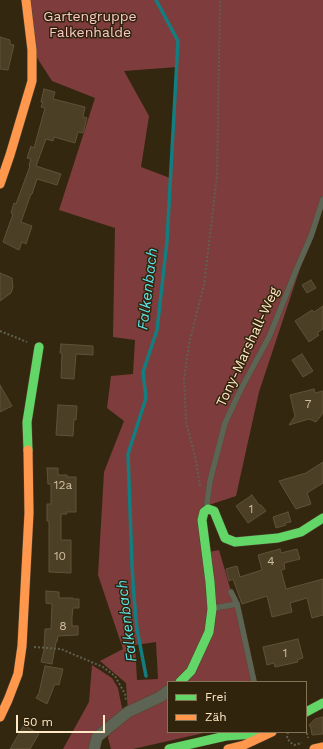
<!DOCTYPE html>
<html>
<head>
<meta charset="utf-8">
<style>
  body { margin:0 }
  #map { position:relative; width:323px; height:749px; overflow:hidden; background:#332710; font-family:"Work Sans",sans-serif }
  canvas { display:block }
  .legend { position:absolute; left:167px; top:681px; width:140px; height:52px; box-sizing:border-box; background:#31240d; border:1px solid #837357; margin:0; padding:5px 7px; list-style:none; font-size:12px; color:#ffe9c6 }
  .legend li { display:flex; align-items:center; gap:8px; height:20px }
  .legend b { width:20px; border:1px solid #837357 }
  .scale { position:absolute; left:16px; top:715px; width:89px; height:18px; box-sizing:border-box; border:2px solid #ffe9c6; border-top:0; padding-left:5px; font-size:12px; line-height:14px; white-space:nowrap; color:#ffe9c6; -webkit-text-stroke:3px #31240d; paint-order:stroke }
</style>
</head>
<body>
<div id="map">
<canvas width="323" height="749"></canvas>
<ul class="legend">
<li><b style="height:5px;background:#63d668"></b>Frei</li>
<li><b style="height:5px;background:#ff974d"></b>Zäh</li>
</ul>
<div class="scale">50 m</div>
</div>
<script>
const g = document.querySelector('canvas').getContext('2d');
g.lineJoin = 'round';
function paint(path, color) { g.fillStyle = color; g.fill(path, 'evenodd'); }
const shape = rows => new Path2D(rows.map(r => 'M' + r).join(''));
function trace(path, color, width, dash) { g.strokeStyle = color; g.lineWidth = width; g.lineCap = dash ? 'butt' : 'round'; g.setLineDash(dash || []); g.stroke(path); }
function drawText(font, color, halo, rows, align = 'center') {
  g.font = font + ' "Work Sans",sans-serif'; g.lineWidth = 3; g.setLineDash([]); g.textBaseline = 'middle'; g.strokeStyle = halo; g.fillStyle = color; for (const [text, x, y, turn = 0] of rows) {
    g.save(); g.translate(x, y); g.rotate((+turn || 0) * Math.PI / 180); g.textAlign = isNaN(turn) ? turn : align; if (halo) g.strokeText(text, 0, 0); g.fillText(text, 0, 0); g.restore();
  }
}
paint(shape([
  [26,0,323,0,323,199,259,392,236,496,206,506,204,553,219,550,231,591,254,682,168,682,168,732,208,732,133,749,111,749,108,738,110,727,128,712,126,683,100,661,123,649,98,575,104,472,124,421,107,408,111,376,133,374,135,340,113,337,115,228,59,210,95,98,52,81,32,50],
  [177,67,170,178,141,167,149,116,124,71],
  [156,642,158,679,137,680,135,645],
  [92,665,112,678,118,688,123,713,91,749,63,749,89,702]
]), '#7e3d3c');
trace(shape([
  [146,676,137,629,134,597,132,565,128,454,146,398,143,372,157,330,167,241,178,41,156,0]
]), '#137d7f', 3.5);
const building = shape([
  [0,37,10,40,10,44,14,45,8,70,0,69,0,37],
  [44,89,55,92,53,99,85,107,83,117,87,118,83,133,78,132,75,143,54,137,53,141,46,139,36,166,61,174,57,185,37,179,32,194,31,194,21,222,32,226,26,244,22,242,19,250,3,242,13,214,11,213,14,203,16,204,30,166,29,165,31,159,27,158,31,146,34,148,45,108,41,107,43,102,41,102,44,89],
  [0,273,12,278,13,287,11,293,0,301,0,273],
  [311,280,316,288,307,293,302,285,311,280],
  [323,306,323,329,317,333,319,335,309,342,295,321,312,310,314,312,323,306],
  [61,344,93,346,93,355,76,354,74,379,61,378,62,353,60,353,61,344],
  [302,354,313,371,303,377,292,360,302,354],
  [0,385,12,406,0,412,0,385],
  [314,389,315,393,323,391,323,413,316,422,309,419,289,425,295,416,290,395,314,389],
  [58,405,77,406,76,420,74,419,73,436,56,435,58,405],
  [323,462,323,483,307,493,311,504,296,509,279,481,306,473,323,462],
  [47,468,58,468,58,475,67,475,67,477,76,477,76,512,66,512,67,514,61,514,61,540,71,540,71,573,49,572,49,521,47,521,47,504,51,504,51,484,48,484,47,468],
  [252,495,259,505,261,505,266,511,248,523,236,506,252,495],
  [288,512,291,522,285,523,286,525,276,528,273,517,288,512],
  [280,549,281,553,297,549,300,559,284,563,285,569,281,570,286,589,323,579,323,615,312,618,307,598,290,603,292,612,272,617,267,596,242,604,233,579,229,581,226,569,237,566,240,577,262,570,258,555,280,549],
  [46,591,59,592,59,598,73,598,73,599,79,599,79,608,73,608,72,617,72,626,78,626,78,635,58,636,57,642,56,642,52,664,41,662,44,650,45,629,51,629,52,604,46,603,46,591],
  [298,639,303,658,297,660,298,662,275,667,274,663,267,665,263,647,298,639],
  [45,666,63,669,59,685,55,684,47,704,36,698,39,693,45,666],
  [323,717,323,734,312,735,311,728,309,725,315,719,323,717],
  [24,725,39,734,30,749,10,749,24,725]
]);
paint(building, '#4b3f25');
trace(building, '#60523a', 1);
const lane = shape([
  [208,508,207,503,210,481,225,423,241,389,269,337,297,268,311,236,323,199],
  [231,592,237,604,254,682],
  [214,608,237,604]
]);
const street = shape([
  [94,749,97,737,128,712,160,697,168,691]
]);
const fast = shape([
  [28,450,27,422,39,347],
  [180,682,191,671,209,632,212,609,210,582,202,520,204,512,208,509,214,511,225,538,235,542,278,538,301,532,323,518],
  [306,712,323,703],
  [169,749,226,736,267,733]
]);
const slow = shape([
  [0,184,10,155,32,81,32,50,26,0],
  [0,717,8,700,18,674,22,646,29,513,28,450],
  [228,749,244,745,272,732],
  [314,749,323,747]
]);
trace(lane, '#514530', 6);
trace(street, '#514530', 12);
trace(fast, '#514530', 10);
trace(slow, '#514530', 10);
trace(shape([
  [0,331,27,342],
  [200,486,195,456,186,422,184,379,189,344,204,285,217,176,220,0],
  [34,647,61,649,103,667,115,676,125,694,126,701],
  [306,729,308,738],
  [288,732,287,738,290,742,294,745,302,743]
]), '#60604f', 2, [2, 2]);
trace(lane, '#5e6453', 5.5);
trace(street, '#5e6453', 11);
trace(fast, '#63d668', 9);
trace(slow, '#ff974d', 9);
drawText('12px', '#d2be9e', null, [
  ["7",308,404],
  ["12a",63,485],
  ["1",251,509],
  ["10",60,556],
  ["4",271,561],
  ["8",63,626],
  ["1",285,653]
]);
drawText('14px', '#fac7c6', '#31240d', [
  ["Gartengruppe",90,17],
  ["Falkenhalde",90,33]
]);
drawText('14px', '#ffe9c6', '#31240d', [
  ["Tony-Marshall-Weg",248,347,-65]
]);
drawText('italic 15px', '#5be2e9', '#31240d', [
  ["Falkenbach",148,289,-83],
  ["Falkenbach",127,621,-97]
]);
</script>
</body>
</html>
